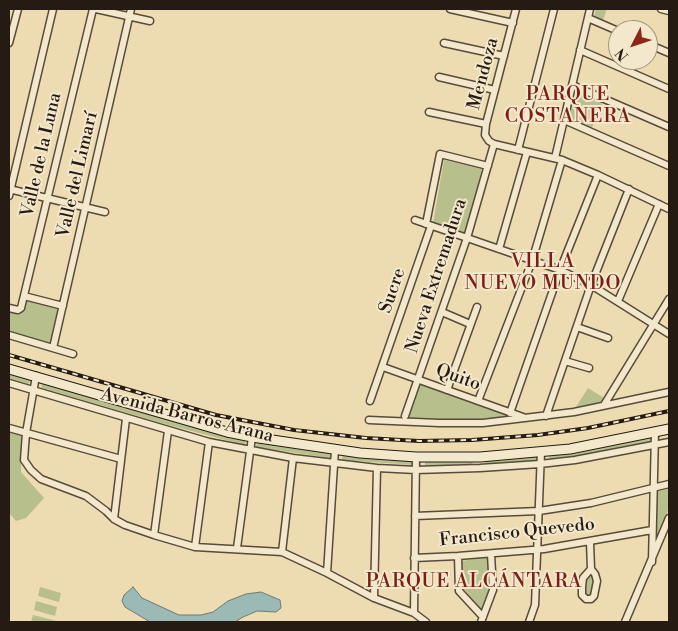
<!DOCTYPE html>
<html>
<head>
<meta charset="utf-8">
<style>
  body { margin:0 }
  #map { position:relative; width:678px; height:631px; overflow:hidden; background:#eddbb1; font-family:"Libre Bodoni",serif }
  canvas { display:block }
  .frame { position:absolute; inset:0; border:10px solid #251b13; pointer-events:none }
  .north { position:absolute; left:608px; top:20px; width:50px; height:50px; box-sizing:border-box; background:#f3e8cc; border:1px solid #a19682; border-radius:50%; rotate:229deg; font-size:14px; font-weight:700; line-height:20px; text-align:center; color:#251b13 }
  .north::after { content:''; display:block; margin:auto; width:18px; height:22px; background:#8f2418; clip-path:polygon(50% 0,100% 100%,50% 72%,0 100%) }
</style>
</head>
<body>
<div id="map">
<canvas width="678" height="631"></canvas>
<div class="frame"></div>
<div class="north">N</div>
</div>
<script>
const g = document.querySelector('canvas').getContext('2d');
g.lineJoin = 'round';
function paint(path, color) { g.fillStyle = color; g.fill(path, 'evenodd'); }
const shape = rows => new Path2D(rows.map(r => 'M' + r).join(''));
function trace(path, color, width, dash) { g.strokeStyle = color; g.lineWidth = width; g.lineCap = dash ? 'butt' : 'round'; g.setLineDash(dash || []); g.stroke(path); }
function drawText(font, color, halo, rows, align = 'center') {
  g.font = font + ' "Libre Bodoni",serif'; g.lineWidth = 4; g.setLineDash([]); g.textBaseline = 'middle'; g.strokeStyle = halo; g.fillStyle = color; for (const [text, x, y, turn = 0] of rows) {
    g.save(); g.translate(x, y); g.rotate((+turn || 0) * Math.PI / 180); g.textAlign = isNaN(turn) ? turn : align; if (halo) g.strokeText(text, 0, 0); g.fillText(text, 0, 0); g.restore();
  }
}
paint(shape([
  [596,9,607,9,602,23,594,17],
  [575,89,603,101,591,130,568,119],
  [444,160,482,169,466,232,461,233,433,223],
  [27,298,63,308,54,346,9,333,9,310,18,312,24,310],
  [9,374,31,380,28,384,9,378],
  [420,382,512,416,502,419,470,422,407,419],
  [41,383,205,430,246,439,245,445,165,424,42,388],
  [588,388,604,398,602,402,576,407],
  [9,431,22,434,21,472,44,498,26,518,16,521,9,513],
  [651,438,652,443,584,456,550,460,548,455,578,453],
  [257,441,330,451,330,458,256,447],
  [342,454,413,460,414,465,342,460],
  [537,456,536,462,487,466,484,461],
  [475,459,472,464,425,466,425,460],
  [669,489,669,508,656,539,656,492],
  [488,557,489,590,481,610,464,589,462,561],
  [591,572,595,581,592,593,588,597,585,594,585,579],
  [40,587,61,593,59,602,38,596],
  [36,601,57,607,55,616,34,610],
  [33,615,57,621,56,622,31,622]
]), '#b7c08c');
const water = shape([
  [133,587,142,598,179,615,201,615,213,612,228,601,246,594,261,592,280,600,281,608,276,612,257,611,243,617,235,622,150,622,125,607,122,601,124,595,133,587]
]);
paint(water, '#9bb9b5');
trace(water, '#6c7a74', 1);
const minor = shape([
  [96,9,150,21],
  [450,9,513,23],
  [516,9,486,124,485,135,489,141,494,144,562,160,598,175,669,209],
  [661,9,669,11],
  [588,18,618,31],
  [9,43,18,9],
  [444,43,504,56],
  [648,44,669,53],
  [580,50,669,89],
  [439,77,495,90],
  [572,85,669,127],
  [429,112,486,124],
  [564,120,669,166],
  [518,150,554,9],
  [555,158,590,9],
  [9,189,105,212],
  [9,196,53,9],
  [415,220,560,270,591,285,669,334],
  [426,224,440,154,488,166],
  [499,249,527,152],
  [24,296,63,306],
  [618,301,659,204],
  [9,308,18,310,21,308,93,9],
  [442,312,470,324],
  [577,327,608,338],
  [9,335,73,354],
  [53,348,131,9],
  [565,361,589,368],
  [383,367,523,417],
  [36,376,26,433,24,460,31,470,41,479,86,496,106,511,114,519,125,525,154,535,195,547,282,552,327,573,374,598,414,613,426,622],
  [9,383,209,442,293,458,377,468,416,470,480,468,540,464,575,460,669,442],
  [447,390,477,307],
  [370,401,431,226],
  [478,401,532,261,562,160],
  [604,405,669,299],
  [510,413,560,270,598,175],
  [405,416,467,238,494,144],
  [546,416,591,285,629,189],
  [369,420,439,423,483,423,574,412,669,392],
  [9,428,121,459],
  [415,516,539,511,591,503,669,484],
  [114,519,126,419],
  [154,535,168,431],
  [590,542,591,569,583,578,582,587,582,595,586,599,591,599,594,596,597,581,595,574,591,569],
  [195,547,209,442],
  [237,548,252,437],
  [282,552,293,458],
  [458,556,459,591,483,617],
  [414,558,458,556,544,549,652,530],
  [652,562,655,432],
  [327,573,335,450],
  [374,598,377,468],
  [414,613,416,457],
  [481,622,493,590,491,554],
  [529,622,535,605,541,452],
  [625,622,669,518]
]);
const secondary = shape([
  [9,369,227,432,252,437,360,453,416,457,480,457,570,449,669,429]
]);
trace(minor, '#574b3a', 9);
trace(secondary, '#251b13', 11);
trace(minor, '#f3e8cc', 6);
trace(secondary, '#f3e8cc', 9);
const rail = shape([
  [9,355,216,415,294,430,366,438,419,441,472,440,538,435,588,428,669,411]
]);
trace(rail, '#251b13', 4);
trace(rail, '#f3e8cc', 2, [5.5]);
drawText('18px', '#251b13', '#f3e8cc', [
  ["Mendoza",484,74,-75],
  ["Valle de la Luna",42,155,-77],
  ["Valle del Limarí",78,175,-77],
  ["Nueva Extremadura",437,276,-72],
  ["Sucre",393,291,-71],
  ["Quito",458,378,20],
  ["Avenida Barros Arana",187,416,14],
  ["Francisco Quevedo",517,533,-6]
]);
g.letterSpacing = '1px';
drawText('19px', '#7a1f14', '#f3e8cc', [
  ["PARQUE",568,95],
  ["COSTANERA",568,117],
  ["VILLA",543,262],
  ["NUEVO MUNDO",543,284],
  ["PARQUE ALCÁNTARA",474,582]
]);
g.letterSpacing = '0px';
</script>
</body>
</html>
